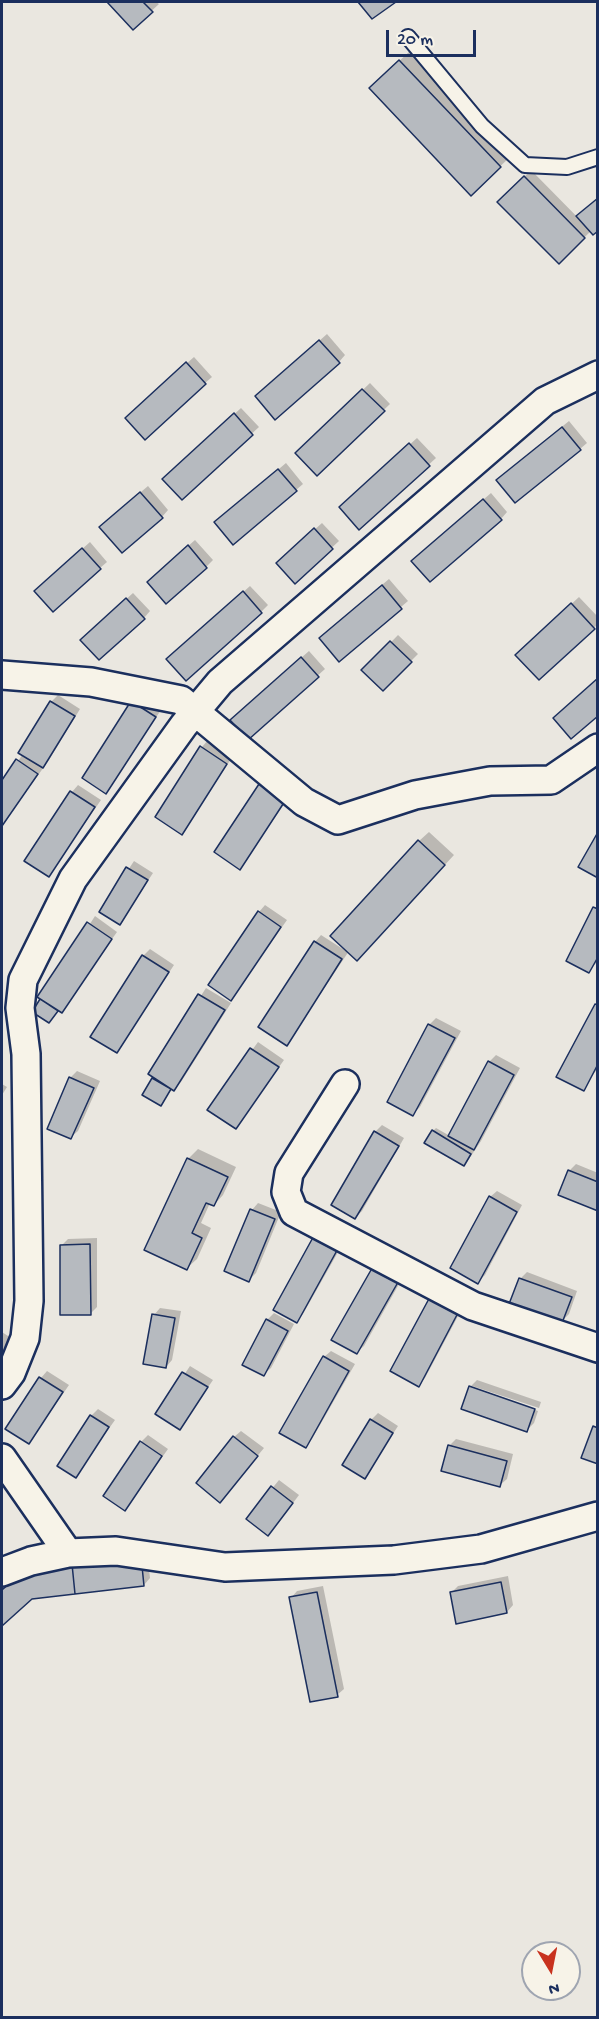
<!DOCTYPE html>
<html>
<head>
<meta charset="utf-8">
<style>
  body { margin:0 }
  #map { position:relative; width:599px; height:2019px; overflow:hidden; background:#eae7e0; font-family:"Gochi Hand",sans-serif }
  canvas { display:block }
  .frame { position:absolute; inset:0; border:3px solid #1b2f5e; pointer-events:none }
  .north { position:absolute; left:521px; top:1941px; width:60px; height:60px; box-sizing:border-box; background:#f7f3e8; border:2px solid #9fa5b1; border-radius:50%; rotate:170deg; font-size:16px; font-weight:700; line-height:24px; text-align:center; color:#1b2f5e }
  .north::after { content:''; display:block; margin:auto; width:21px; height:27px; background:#c8321e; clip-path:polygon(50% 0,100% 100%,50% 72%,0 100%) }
  .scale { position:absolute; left:386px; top:30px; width:90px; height:27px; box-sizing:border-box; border:3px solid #1b2f5e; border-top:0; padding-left:8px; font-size:18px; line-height:21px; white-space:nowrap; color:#1b2f5e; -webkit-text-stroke:4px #f7f3e8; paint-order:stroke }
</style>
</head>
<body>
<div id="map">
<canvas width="599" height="2019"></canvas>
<div class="frame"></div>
<div class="north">N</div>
<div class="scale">20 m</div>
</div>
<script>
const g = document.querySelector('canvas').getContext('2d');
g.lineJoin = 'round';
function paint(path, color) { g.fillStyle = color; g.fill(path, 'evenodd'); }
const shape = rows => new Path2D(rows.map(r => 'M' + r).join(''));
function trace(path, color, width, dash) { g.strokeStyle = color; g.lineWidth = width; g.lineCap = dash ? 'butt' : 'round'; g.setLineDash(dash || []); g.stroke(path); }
paint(shape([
  [109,2,156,2,159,4,133,28],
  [410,51,510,157,471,194,380,79],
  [531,170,591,231,559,262,500,202],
  [327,334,345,355,339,362,264,390],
  [194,357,212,377,205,383,133,411],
  [370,383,390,404,317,474,297,453],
  [241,408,259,427,182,498,171,472],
  [569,421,587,443,580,449,505,473],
  [417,438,436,458,360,528,347,501],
  [286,463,303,484,296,490,223,516],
  [148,486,168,510,162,517,108,520],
  [491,493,507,512,501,519,420,554],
  [322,523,339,541,295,582,285,556],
  [195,540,213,560,206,567,155,575],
  [90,542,107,562,100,568,43,584],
  [389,579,408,601,339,660,327,631],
  [250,586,268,605,261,612,175,653],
  [133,593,150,611,144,618,89,633],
  [579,597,598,617,598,624,539,678,524,648],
  [398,635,418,654,383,689,364,670],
  [309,651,325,669,248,738,238,713],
  [58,695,80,709,49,760,2,825,2,783,23,754,51,702],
  [139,696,161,710,106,792],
  [208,740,233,756,182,833,202,747],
  [267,778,291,794,240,868,260,785],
  [78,785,101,800,49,875,72,792],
  [429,832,454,855,367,949,349,951,287,1044,315,942,321,935,346,951,419,841],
  [134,861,153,873,120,923,101,911],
  [265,905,287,920,231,999,259,912],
  [598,905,598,961,589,971,595,908],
  [95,916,117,932,61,1011,58,1009,52,1018,34,1012],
  [150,949,174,965,117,1051,143,956],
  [206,988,231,1003,181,1082,174,1089,172,1088,164,1101,144,1094,155,1077,150,1074],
  [598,1003,598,1068,583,1089,596,1004],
  [436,1018,461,1031,420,1107,413,1114,429,1025],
  [258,1042,284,1060,236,1127,209,1109],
  [496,1055,520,1068,481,1141,467,1162,433,1131,436,1128,450,1136,489,1062],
  [77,1071,100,1081,78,1131,71,1137,70,1078],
  [2,1084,7,1087,2,1095],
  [382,1125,404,1138,362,1211,355,1218,375,1132],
  [198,1149,236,1167,223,1195,214,1205,210,1203,201,1223,211,1228,197,1259,187,1268,188,1159],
  [576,1164,598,1173,598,1210,569,1171],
  [497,1191,522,1205,485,1275,478,1282,490,1197],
  [258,1203,281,1212,256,1273,249,1280,226,1271,252,1210],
  [324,1226,346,1238,303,1314,297,1321],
  [97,1238,97,1307,90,1314,62,1245,68,1239],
  [407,1270,364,1346,357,1352,333,1339],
  [527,1272,577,1291,569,1314,562,1321,520,1279],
  [465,1303,425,1378,418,1385,392,1371],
  [160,1308,181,1311,172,1360,166,1367,154,1315],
  [274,1313,294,1324,271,1368,264,1374,244,1364,267,1320],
  [2,1332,11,1338,2,1354],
  [331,1351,355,1364,312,1439,305,1446,324,1357],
  [190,1366,213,1380,180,1428,158,1414],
  [47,1371,69,1385,29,1443,41,1378],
  [477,1380,541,1402,539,1408,472,1386,472,1389,538,1411,534,1423,527,1430,463,1408,470,1387],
  [98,1409,115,1420,75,1476,91,1416],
  [378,1413,398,1426,365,1477,371,1420],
  [241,1431,264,1448,226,1494,234,1437],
  [148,1435,168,1449,125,1509,141,1442],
  [456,1439,513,1454,507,1479,500,1485,449,1446],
  [279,1480,299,1495,275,1527,248,1518],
  [147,1550,150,1578,144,1585,32,1598,2,1624,2,1592,32,1565],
  [508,1576,513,1605,507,1612,451,1593,458,1586],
  [323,1586,344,1689,337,1695,291,1598,297,1591]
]), '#0003');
const building = shape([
  [107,2,143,2,153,12,133,30,107,2],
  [358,2,396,2,372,19,358,2],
  [399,60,501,167,471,196,369,88,399,60],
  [524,176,585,238,559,264,497,202,524,176],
  [598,198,598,231,593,235,576,216,598,198],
  [319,340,340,363,275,420,255,396,319,340],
  [186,362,206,384,145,440,125,418,186,362],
  [362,389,385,411,317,476,295,453,362,389],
  [234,413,253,435,182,500,162,479,234,413],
  [562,427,581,450,515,503,496,480,562,427],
  [409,443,430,466,359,530,339,507,409,443],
  [278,469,297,491,233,545,214,522,278,469],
  [140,492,163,518,122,553,99,527,140,492],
  [483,499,502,520,430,582,411,561,483,499],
  [314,528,333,549,295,584,276,563,314,528],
  [188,545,207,568,166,604,147,582,188,545],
  [82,548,101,569,53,612,34,591,82,548],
  [382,585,402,609,339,662,319,638,382,585],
  [243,591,262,613,186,681,166,659,243,591],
  [126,598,145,619,99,660,80,640,126,598],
  [571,603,595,629,539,680,515,655,571,603],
  [390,641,412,662,383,691,361,670,390,641],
  [301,657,319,677,248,740,230,720,301,657],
  [598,678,598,716,571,739,553,718,598,678],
  [50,701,75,716,43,768,18,753,50,701],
  [131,701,156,717,106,794,82,778,131,701],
  [200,746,227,764,182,835,155,817,200,746],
  [16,759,38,774,2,826,2,780,16,759],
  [259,784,285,801,240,870,214,852,259,784],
  [70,791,95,807,49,877,24,861,70,791],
  [598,832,598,878,578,867,598,832],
  [418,840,445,865,357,961,330,936,418,840],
  [126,867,148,880,120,925,99,912,126,867],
  [593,907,598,909,598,957,589,973,566,961,593,907],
  [258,911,281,927,231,1001,208,985,258,911],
  [87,922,112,939,62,1013,37,997,87,922],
  [314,941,342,959,287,1046,258,1027,314,941],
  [142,955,169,972,117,1053,90,1037,142,955],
  [198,994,225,1010,174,1091,148,1074,198,994],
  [40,999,58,1011,49,1023,32,1012,40,999],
  [595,1004,598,1005,598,1064,584,1091,556,1077,595,1004],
  [428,1024,455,1038,413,1116,387,1102,428,1024],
  [250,1048,279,1067,236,1129,207,1110,250,1048],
  [488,1061,514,1075,474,1150,448,1136,488,1061],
  [69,1077,94,1088,71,1139,47,1129,69,1077],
  [152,1078,171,1089,161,1106,142,1095,152,1078],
  [432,1130,471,1154,464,1166,424,1143,432,1130],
  [374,1131,399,1146,355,1219,331,1205,374,1131],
  [187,1158,228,1177,214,1206,206,1203,192,1233,202,1238,187,1270,144,1250,187,1158],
  [568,1170,598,1182,598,1211,558,1195,568,1170],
  [489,1196,517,1212,478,1284,450,1268,489,1196],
  [250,1209,275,1219,249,1282,224,1271,250,1209],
  [316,1232,340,1245,297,1323,273,1310,316,1232],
  [90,1244,91,1315,60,1315,60,1245,90,1244],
  [375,1263,401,1277,357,1354,331,1340,375,1263],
  [519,1278,572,1297,562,1323,509,1304,519,1278],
  [431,1295,459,1311,419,1387,390,1371,431,1295],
  [152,1314,175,1318,166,1368,143,1364,152,1314],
  [266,1319,288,1331,264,1376,242,1365,266,1319],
  [323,1356,349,1371,306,1448,279,1433,323,1356],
  [182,1372,208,1387,180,1430,155,1414,182,1372],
  [39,1377,63,1392,29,1444,5,1429,39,1377],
  [469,1386,535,1409,527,1432,461,1409,469,1386],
  [90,1415,109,1427,76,1478,57,1466,90,1415],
  [370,1419,393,1433,365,1479,342,1465,370,1419],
  [593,1426,598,1428,598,1464,581,1458,593,1426],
  [233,1436,258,1456,220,1503,196,1483,233,1436],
  [140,1441,162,1456,125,1511,103,1496,140,1441],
  [448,1445,507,1461,500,1487,441,1471,448,1445],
  [271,1486,293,1503,268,1536,246,1519,271,1486],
  [141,1556,144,1586,75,1594,72,1564,141,1556],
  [72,1564,75,1594,32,1599,2,1626,2,1590,23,1571,72,1564],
  [501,1582,507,1613,456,1624,450,1592,501,1582],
  [317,1592,338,1697,310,1702,289,1597,317,1592]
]);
paint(building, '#b6babf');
trace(building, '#1b2f5e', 1.5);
const service = shape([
  [408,37,482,126,525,165,567,167,598,157]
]);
const minor = shape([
  [2,675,91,682,181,700,304,802,338,820,415,795,490,781,551,780,598,748],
  [345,1084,289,1173,286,1192,294,1212,473,1306,598,1348],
  [2,1385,11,1373,25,1338,29,1301,26,1054,20,1008,23,980,73,879,184,725,220,682,545,401,598,375],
  [2,1458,68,1553],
  [2,1572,31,1561,68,1553,116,1551,225,1567,394,1560,481,1549,598,1516]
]);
trace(service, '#1b2f5e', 18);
trace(minor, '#1b2f5e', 32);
trace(service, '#f7f3e8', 14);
trace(minor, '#f7f3e8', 27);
</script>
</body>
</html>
